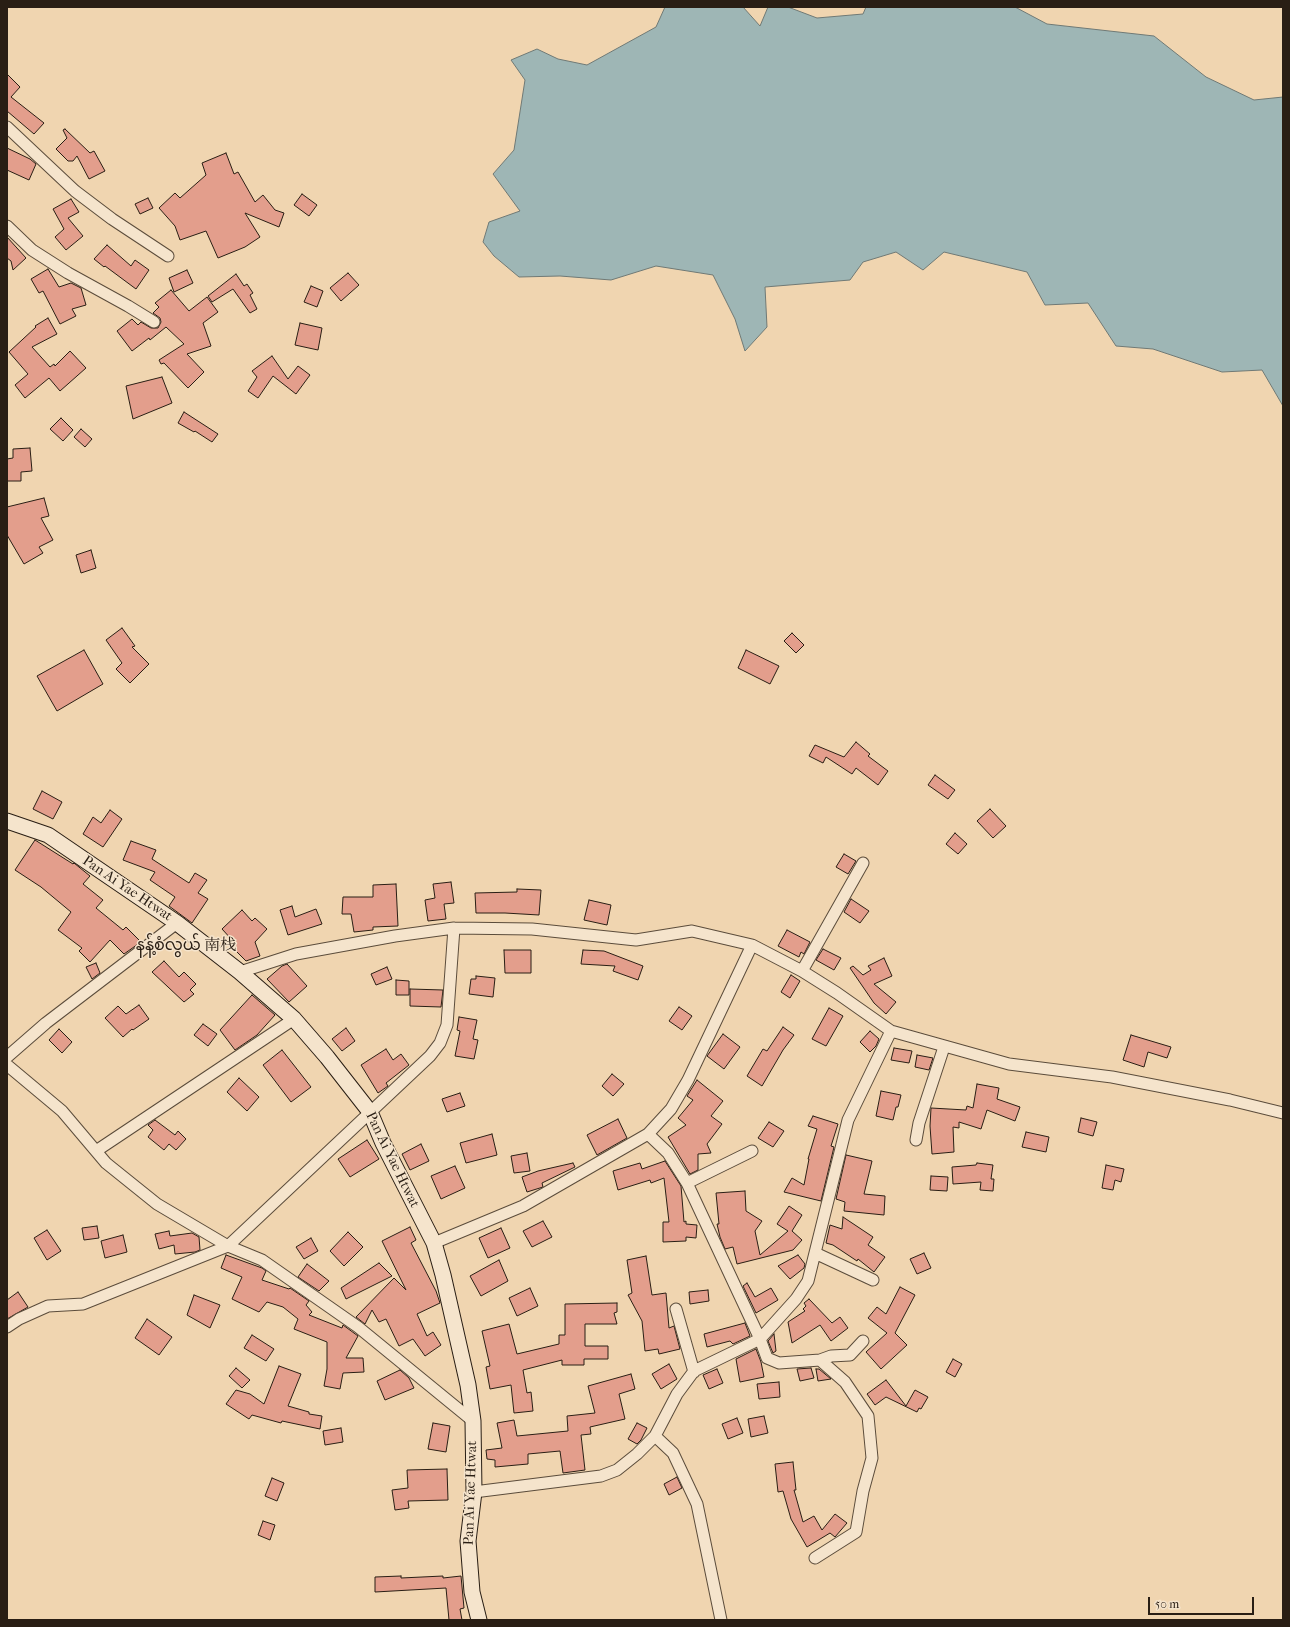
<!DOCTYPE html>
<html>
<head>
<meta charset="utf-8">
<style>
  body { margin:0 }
  #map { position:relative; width:1290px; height:1627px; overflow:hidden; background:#f0d5b0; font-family:"IM FELL French Canon",serif }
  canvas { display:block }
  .frame { position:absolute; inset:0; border:8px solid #291e14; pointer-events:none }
  .scale { position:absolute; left:1148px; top:1597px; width:106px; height:18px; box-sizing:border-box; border:2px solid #291e14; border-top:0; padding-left:5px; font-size:12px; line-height:14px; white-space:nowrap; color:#291e14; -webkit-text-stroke:3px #f5e4cc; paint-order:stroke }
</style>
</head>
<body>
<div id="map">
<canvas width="1290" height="1627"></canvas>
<div class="frame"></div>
<div class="scale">50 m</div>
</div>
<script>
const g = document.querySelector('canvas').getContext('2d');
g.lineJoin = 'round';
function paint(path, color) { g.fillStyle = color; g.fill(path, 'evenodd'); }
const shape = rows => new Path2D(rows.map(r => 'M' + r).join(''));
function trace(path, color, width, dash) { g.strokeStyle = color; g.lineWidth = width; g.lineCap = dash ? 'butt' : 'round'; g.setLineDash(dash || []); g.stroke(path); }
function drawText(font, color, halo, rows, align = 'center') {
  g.font = font + ' "IM FELL French Canon","Noto Serif SC","Noto Sans Myanmar",serif'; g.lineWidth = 3; g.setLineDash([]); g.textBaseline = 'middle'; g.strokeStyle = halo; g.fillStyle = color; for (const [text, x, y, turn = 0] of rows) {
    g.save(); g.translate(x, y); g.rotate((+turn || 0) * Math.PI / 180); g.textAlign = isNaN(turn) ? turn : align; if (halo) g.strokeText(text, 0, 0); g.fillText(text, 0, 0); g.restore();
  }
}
const water = shape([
  [665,7,743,7,760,26,768,7,788,7,817,18,863,14,866,7,1015,7,1047,24,1154,36,1206,77,1254,100,1283,97,1283,406,1262,370,1222,372,1153,349,1116,346,1088,303,1045,305,1027,272,944,252,923,270,896,252,863,262,850,280,765,287,767,327,745,351,735,319,713,275,656,266,611,280,560,276,519,277,494,256,483,242,489,222,520,211,493,174,514,150,525,80,511,60,537,49,558,59,587,65,656,27,665,7]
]);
paint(water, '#9eb6b5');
trace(water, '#6f7975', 1);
const building = shape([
  [7,74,20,87,11,97,44,123,34,134,7,111,7,74],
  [65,129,90,153,94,151,105,171,89,179,77,156,73,161,68,161,56,149,67,138,63,130,65,129],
  [7,148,30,159,36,164,29,180,7,170,7,148],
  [226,153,234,174,238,172,255,202,263,195,275,210,284,213,279,227,245,213,260,237,245,247,218,258,206,231,180,240,175,226,159,208,175,193,180,198,206,175,202,163,226,153],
  [302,194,317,205,309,216,294,205,302,194],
  [148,198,153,208,140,214,135,204,148,198],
  [71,199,79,212,68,218,83,236,66,250,55,237,64,229,53,209,71,199],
  [7,237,26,258,13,270,11,261,7,258,7,237],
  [107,245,131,266,135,260,149,270,136,289,105,266,104,267,94,259,107,245],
  [48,269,59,287,71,283,81,288,86,305,72,309,76,316,60,324,43,291,39,293,31,279,48,269],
  [187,270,193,283,174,292,169,278,187,270],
  [348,273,359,285,341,301,330,288,348,273],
  [236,274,244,286,247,284,253,293,250,295,257,309,250,313,233,289,212,302,208,296,236,274],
  [311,286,323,291,317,307,304,302,311,286],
  [171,290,189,311,207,297,218,312,203,323,211,346,187,354,204,372,188,388,164,363,161,364,159,360,184,344,166,327,150,340,149,338,132,351,117,331,132,319,138,325,141,322,151,328,158,328,161,322,160,318,153,313,159,307,155,303,171,290],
  [48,318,57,334,32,347,50,367,54,364,55,366,70,351,86,368,60,391,49,378,25,398,15,385,28,374,9,352,36,327,35,326,48,318],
  [300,323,322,328,318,350,295,345,300,323],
  [272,356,288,379,298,366,310,375,296,394,273,376,258,398,248,391,257,377,252,371,272,356],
  [162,377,172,403,133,419,126,386,162,377],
  [184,412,218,434,212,442,195,431,194,432,178,423,184,412],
  [61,418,73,430,63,441,50,429,61,418],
  [81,429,92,439,85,447,74,437,81,429],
  [30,448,32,471,21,472,21,481,7,481,7,459,13,458,13,449,30,448],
  [44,498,49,516,41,518,53,540,39,547,43,553,24,564,7,535,7,507,44,498],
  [91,550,96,568,81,573,76,555,91,550],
  [122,628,135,646,132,647,149,664,130,683,116,669,122,663,106,640,122,628],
  [792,633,804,645,796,653,784,641,792,633],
  [84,650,103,684,57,711,37,676,84,650],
  [746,650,779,666,770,684,738,668,746,650],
  [856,742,870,754,868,756,888,771,878,785,856,768,852,774,826,757,823,763,809,756,815,745,844,757,856,742],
  [935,775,955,790,948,799,928,785,935,775],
  [42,791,62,802,53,819,33,809,42,791],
  [990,809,1006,826,993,838,977,821,990,809],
  [110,810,122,819,103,847,83,834,93,817,101,823,110,810],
  [955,833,967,844,958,854,946,844,955,833],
  [35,840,73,864,74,863,90,876,83,884,103,900,96,908,123,930,126,927,141,942,124,954,110,940,90,962,79,951,82,948,58,930,71,912,41,887,15,870,35,840],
  [131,841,156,850,152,859,189,883,195,873,207,880,198,893,208,899,192,923,169,906,175,897,150,880,155,872,123,860,131,841],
  [844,854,856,861,848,874,836,867,844,854],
  [451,882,454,903,444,904,446,919,428,921,425,900,435,898,433,884,451,882],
  [396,884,398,926,373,927,373,930,354,932,351,914,342,914,343,897,373,897,373,885,396,884],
  [517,889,541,890,539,915,505,913,476,913,475,893,517,892,517,889],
  [851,899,869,911,860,923,844,912,851,899],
  [589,900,611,905,607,925,584,920,589,900],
  [292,906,295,917,316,909,322,924,288,935,280,910,292,906],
  [242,910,252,921,255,918,267,929,255,942,260,956,246,961,230,945,233,941,222,929,242,910],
  [787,930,810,942,804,954,801,952,799,957,778,946,787,930],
  [823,949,841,958,834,970,816,960,823,949],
  [504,950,531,950,531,973,505,973,504,950],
  [583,950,604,951,643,966,638,980,613,971,615,966,581,964,583,950],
  [884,958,892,976,874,984,896,1002,886,1014,874,1003,850,968,853,966,863,975,871,970,868,966,884,958],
  [164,961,179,977,184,972,196,984,190,990,194,994,184,1002,152,972,164,961],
  [96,963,100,973,92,979,86,967,96,963],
  [287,964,307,986,289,1002,267,979,282,966,287,964],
  [387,967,392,979,376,985,371,974,387,967],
  [791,975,800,981,790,998,781,992,791,975],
  [476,976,495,978,493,997,469,994,471,979,476,979,476,976],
  [396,980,409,981,409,995,396,995,396,980],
  [410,989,443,990,441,1007,410,1006,410,989],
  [252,995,275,1015,257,1035,235,1050,220,1030,252,995],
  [139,1005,149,1019,133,1030,132,1029,123,1037,105,1018,118,1006,126,1014,139,1005],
  [679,1007,692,1016,682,1030,669,1021,679,1007],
  [829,1008,843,1016,826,1046,812,1039,829,1008],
  [459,1017,477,1020,473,1039,478,1040,474,1059,455,1056,460,1031,457,1030,459,1017],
  [203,1024,217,1034,208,1046,194,1035,203,1024],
  [783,1027,794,1035,783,1050,762,1086,747,1076,763,1049,767,1051,783,1027],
  [346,1028,355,1041,342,1051,332,1039,346,1028],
  [59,1029,72,1042,62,1053,49,1040,59,1029],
  [870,1031,879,1039,876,1046,870,1052,860,1042,870,1031],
  [723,1034,740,1047,724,1069,707,1056,723,1034],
  [1131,1035,1171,1047,1167,1058,1148,1052,1144,1067,1123,1060,1131,1035],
  [894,1048,912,1051,909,1063,891,1060,894,1048],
  [386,1049,393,1060,401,1054,409,1065,386,1083,388,1086,378,1093,361,1065,386,1049],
  [282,1050,311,1087,291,1102,263,1065,282,1050],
  [917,1055,933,1058,929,1070,915,1067,917,1055],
  [612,1074,624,1084,613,1096,602,1086,612,1074],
  [239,1078,259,1097,247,1111,227,1092,239,1078],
  [697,1080,723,1101,711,1116,722,1124,707,1144,711,1153,698,1154,698,1170,690,1174,668,1137,686,1125,678,1118,693,1100,687,1096,697,1080],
  [977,1084,999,1088,997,1099,1020,1107,1015,1121,987,1110,981,1129,959,1122,959,1128,953,1127,954,1152,932,1154,930,1126,931,1108,966,1110,967,1106,973,1108,977,1084],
  [881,1091,901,1095,898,1107,896,1107,893,1120,876,1116,881,1091],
  [460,1093,465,1106,447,1112,442,1099,460,1093],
  [813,1116,838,1124,831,1146,834,1147,821,1201,784,1192,792,1178,804,1185,809,1159,808,1159,817,1129,808,1126,813,1116],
  [1081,1118,1097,1122,1093,1136,1078,1132,1081,1118],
  [618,1119,627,1138,597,1155,587,1135,618,1119],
  [155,1120,175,1135,178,1131,186,1139,176,1150,169,1144,164,1150,148,1137,153,1130,148,1125,155,1120],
  [769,1122,784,1131,773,1147,758,1138,769,1122],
  [1026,1132,1049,1137,1046,1152,1022,1147,1026,1132],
  [492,1134,497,1155,466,1163,460,1143,492,1134],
  [367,1140,379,1159,350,1177,338,1159,367,1140],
  [421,1144,429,1161,410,1170,402,1154,421,1144],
  [527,1153,530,1171,514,1173,511,1156,527,1153],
  [846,1155,872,1161,864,1194,885,1196,884,1215,844,1211,845,1202,836,1199,846,1155],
  [665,1161,681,1186,684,1222,686,1221,686,1224,697,1225,696,1238,686,1237,686,1241,663,1242,663,1222,669,1222,664,1178,651,1183,650,1180,618,1190,613,1171,640,1163,642,1169,665,1161],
  [573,1163,575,1167,542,1183,543,1187,527,1192,522,1177,538,1171,573,1163],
  [977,1163,993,1165,991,1179,994,1179,993,1191,980,1190,981,1182,953,1184,952,1167,976,1165,977,1163],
  [1106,1165,1124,1169,1121,1182,1115,1180,1113,1190,1102,1188,1106,1165],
  [455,1166,465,1188,441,1199,431,1176,455,1166],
  [931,1176,948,1177,947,1191,930,1190,931,1176],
  [745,1191,746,1211,762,1221,755,1231,760,1255,788,1231,777,1224,789,1206,802,1215,792,1231,802,1240,793,1250,737,1264,733,1247,725,1249,720,1237,717,1224,719,1224,716,1193,745,1191],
  [843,1217,873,1237,868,1245,885,1257,874,1272,858,1259,857,1261,833,1245,826,1243,830,1225,842,1229,843,1217],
  [543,1221,552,1237,532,1247,523,1231,543,1221],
  [97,1226,99,1238,84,1240,82,1228,97,1226],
  [410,1227,416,1240,411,1243,436,1291,440,1303,417,1314,427,1336,433,1332,441,1345,425,1356,413,1339,399,1346,386,1319,379,1322,372,1310,365,1324,356,1317,394,1278,406,1290,382,1241,410,1227],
  [501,1228,510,1248,488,1258,479,1238,501,1228],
  [47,1230,61,1251,47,1260,34,1238,47,1230],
  [169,1231,170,1236,192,1233,199,1237,200,1250,195,1252,175,1254,174,1245,159,1249,155,1234,169,1231],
  [348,1232,363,1247,344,1266,330,1251,348,1232],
  [123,1235,127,1252,105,1258,101,1241,123,1235],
  [311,1238,318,1251,304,1259,296,1247,311,1238],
  [924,1253,931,1268,917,1274,910,1259,924,1253],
  [226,1255,262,1268,266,1271,262,1280,289,1289,290,1288,309,1301,306,1305,312,1312,309,1315,342,1328,343,1325,358,1336,346,1358,363,1358,364,1372,343,1373,340,1389,324,1386,327,1369,327,1342,294,1329,298,1319,283,1307,267,1302,259,1312,232,1299,242,1277,221,1268,226,1255],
  [798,1255,805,1264,804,1268,790,1279,778,1266,798,1255],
  [646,1256,652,1295,666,1293,669,1328,674,1326,680,1349,659,1354,658,1349,645,1351,642,1321,628,1295,632,1293,627,1260,646,1256],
  [499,1260,508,1281,481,1296,470,1276,499,1260],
  [379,1263,392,1276,346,1299,341,1288,379,1263],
  [307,1264,329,1281,319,1291,298,1277,307,1264],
  [747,1283,755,1297,771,1288,778,1300,756,1313,743,1286,747,1283],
  [900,1287,915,1295,895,1333,907,1345,881,1369,866,1352,887,1333,868,1318,877,1307,886,1314,900,1287],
  [530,1288,538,1306,517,1316,509,1298,530,1288],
  [708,1290,709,1301,690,1304,689,1292,708,1290],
  [18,1292,28,1307,7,1319,7,1300,18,1292],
  [194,1295,220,1305,210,1328,187,1315,194,1295],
  [809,1299,832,1323,840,1317,848,1328,831,1341,820,1325,792,1343,788,1322,805,1311,803,1309,806,1306,804,1303,809,1299],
  [617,1303,617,1312,614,1313,617,1324,585,1324,585,1346,608,1346,608,1359,584,1359,584,1365,562,1365,562,1360,523,1370,527,1393,531,1392,533,1411,514,1413,511,1385,490,1389,486,1367,490,1366,482,1331,509,1324,517,1354,559,1344,559,1335,565,1335,565,1304,617,1303],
  [147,1319,172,1337,159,1355,135,1338,147,1319],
  [745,1323,750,1336,733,1344,730,1341,707,1347,704,1334,745,1323],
  [774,1334,776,1351,773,1353,768,1341,774,1334],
  [252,1335,274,1349,266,1361,244,1348,252,1335],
  [756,1349,761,1362,764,1377,740,1382,736,1359,756,1349],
  [953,1359,962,1364,955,1377,946,1372,953,1359],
  [669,1364,677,1379,661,1389,652,1374,669,1364],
  [279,1366,301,1374,288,1406,309,1412,309,1414,322,1416,320,1429,282,1421,281,1423,252,1415,249,1419,226,1404,236,1390,250,1394,264,1404,279,1366],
  [236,1368,250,1380,242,1388,229,1376,236,1368],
  [811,1368,814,1378,800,1381,797,1369,811,1368],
  [717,1369,723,1383,709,1389,703,1375,717,1369],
  [816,1369,819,1369,831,1379,818,1381,816,1369],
  [400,1370,409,1378,414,1388,385,1400,377,1381,400,1370],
  [631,1374,635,1389,619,1394,625,1419,590,1427,591,1434,581,1435,585,1470,563,1473,560,1451,528,1454,528,1464,495,1467,495,1460,487,1459,486,1450,502,1448,497,1423,514,1420,517,1436,568,1431,567,1416,595,1413,588,1386,631,1374],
  [886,1380,906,1406,915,1390,928,1397,921,1409,919,1408,917,1412,886,1397,875,1405,867,1394,886,1380],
  [779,1382,780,1397,759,1399,757,1384,779,1382],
  [764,1416,768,1433,751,1437,748,1419,764,1416],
  [737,1418,743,1433,728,1439,722,1424,737,1418],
  [433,1423,450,1426,446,1452,428,1449,433,1423],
  [637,1423,647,1428,641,1440,637,1444,628,1439,637,1423],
  [341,1428,343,1442,325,1445,323,1431,341,1428],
  [793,1462,796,1490,794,1490,803,1522,814,1516,822,1530,835,1514,847,1523,835,1537,830,1533,807,1547,791,1519,783,1491,778,1492,775,1464,793,1462],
  [447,1469,448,1500,408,1501,409,1508,395,1510,392,1490,408,1488,407,1470,447,1469],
  [677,1477,682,1488,669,1495,664,1484,677,1477],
  [272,1478,284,1483,277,1501,265,1496,272,1478],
  [263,1521,275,1525,270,1540,258,1535,263,1521],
  [401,1576,401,1578,443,1576,443,1578,461,1576,464,1608,460,1609,462,1620,449,1620,446,1588,375,1592,375,1577,401,1576]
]);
paint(building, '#e39e8c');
trace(building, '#291e14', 1);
const street = shape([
  [7,127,75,191,112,219,168,256],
  [7,226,32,250,68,273,128,306,154,322],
  [802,971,863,863],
  [240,972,296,954,395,936,454,928,532,929,636,940,692,931,752,945,802,971,837,993,891,1031,1009,1064,1112,1077,1230,1100,1283,1113],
  [7,1057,46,1023,177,923],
  [7,1065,62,1111,106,1163,157,1204,228,1246,262,1260,358,1327,473,1421],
  [648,1134,668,1153,687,1183,760,1339,767,1358,779,1363,820,1360,831,1356,850,1355,863,1341],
  [916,1140,919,1123,944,1047],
  [96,1151,294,1019],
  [687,1183,752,1151],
  [434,1243,523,1206,648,1134,671,1109,688,1080,752,945],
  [815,1253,873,1280],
  [676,1309,694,1372],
  [7,1327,19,1319,48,1306,83,1304,228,1246,430,1056,440,1043,447,1025,454,928],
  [655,1436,673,1453,697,1504,721,1620],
  [474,1492,601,1476,617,1470,637,1454,655,1436,677,1394,694,1371,760,1339,796,1299,808,1281,848,1120,891,1031],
  [815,1558,856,1532,863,1491,872,1458,868,1416,845,1382,820,1360]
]);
const secondary = shape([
  [7,821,48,835,177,923,240,972,294,1019,327,1057,370,1112,383,1143,434,1243,443,1275,468,1385,473,1421,474,1492,468,1541,472,1592,479,1620]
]);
trace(street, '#5b4c3b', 13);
trace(secondary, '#291e14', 17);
trace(street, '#f5e4cc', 11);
trace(secondary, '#f5e4cc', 15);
drawText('14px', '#291e14', '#f5e4cc', [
  ["Pan Ai Yae Htwat",127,889,34],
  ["Pan Ai Yae Htwat",392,1160,64],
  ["Pan Ai Yae Htwat",471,1493,-88]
]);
drawText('16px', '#291e14', '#f5e4cc', [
  ["နန့်စံလွယ် 南栈",186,946]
]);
</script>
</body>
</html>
